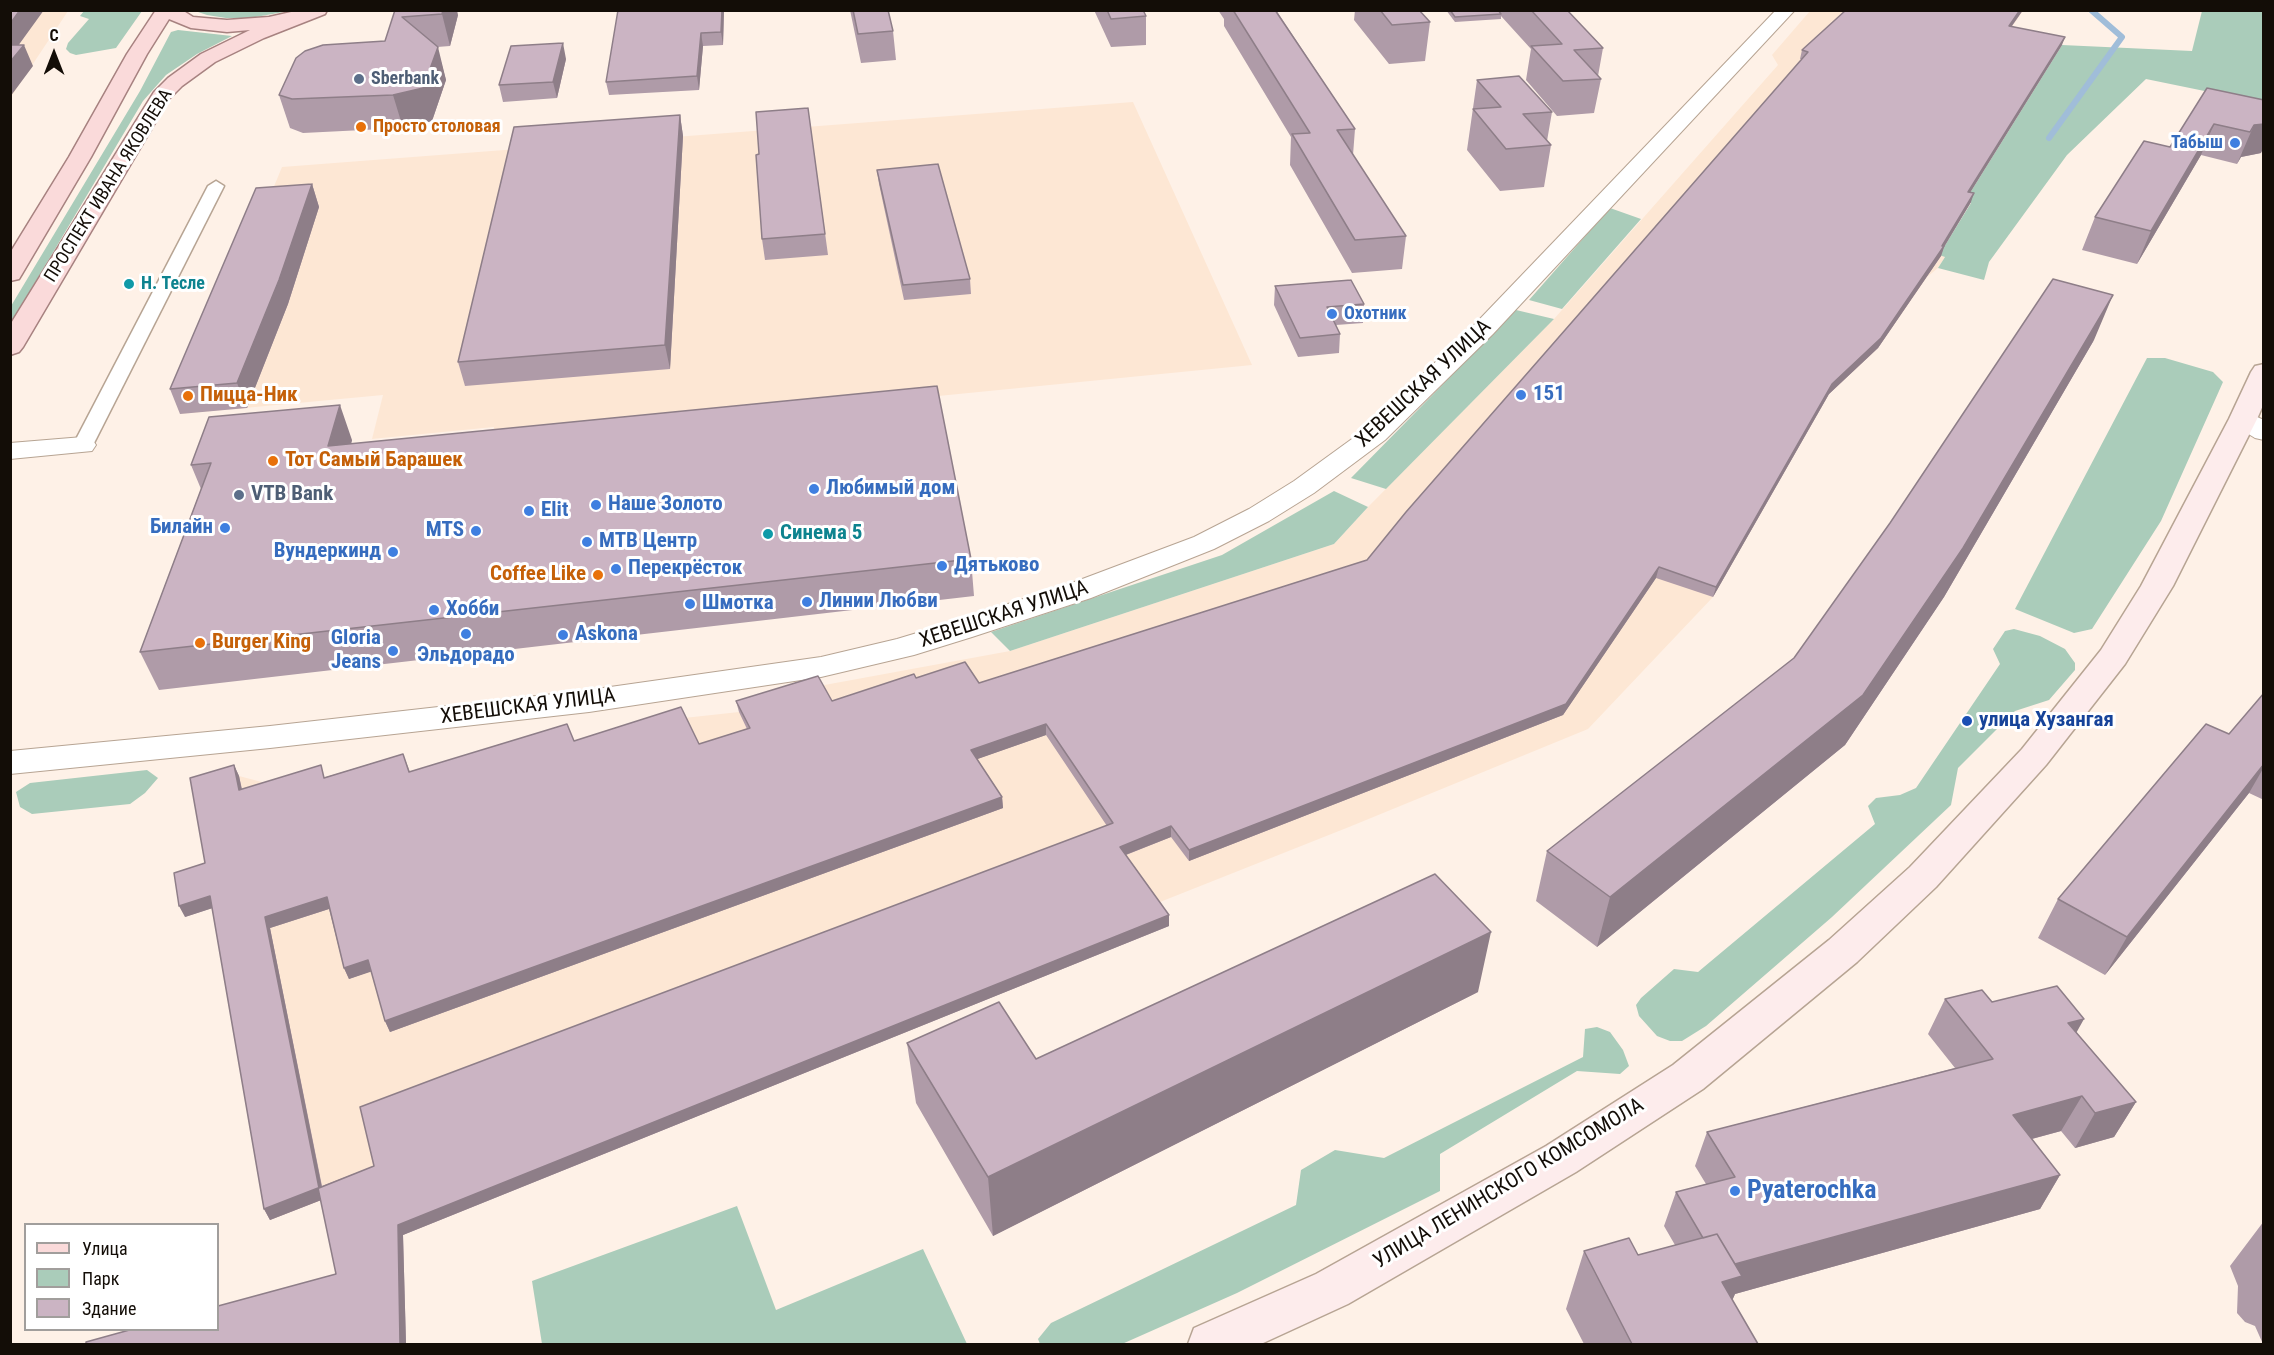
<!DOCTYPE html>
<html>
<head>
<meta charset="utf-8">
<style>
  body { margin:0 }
  #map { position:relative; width:2274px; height:1355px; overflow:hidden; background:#fef1e7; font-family:"Roboto Condensed",sans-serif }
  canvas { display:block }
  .frame { position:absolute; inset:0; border:12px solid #130d07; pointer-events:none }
  .legend { position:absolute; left:24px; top:1223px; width:195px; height:108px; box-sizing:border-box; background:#fff; border:2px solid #a19e9c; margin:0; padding:8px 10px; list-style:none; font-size:18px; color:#130d07 }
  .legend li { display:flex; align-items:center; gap:12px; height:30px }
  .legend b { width:30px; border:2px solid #a19e9c }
  .north { position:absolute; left:24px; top:24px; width:60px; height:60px; -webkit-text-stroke:4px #fff; paint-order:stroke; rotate:0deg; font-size:16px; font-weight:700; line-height:24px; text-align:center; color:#130d07 }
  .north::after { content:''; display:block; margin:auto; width:21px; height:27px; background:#130d07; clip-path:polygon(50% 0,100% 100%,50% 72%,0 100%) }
</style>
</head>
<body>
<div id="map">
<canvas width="2274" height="1355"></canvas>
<div class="frame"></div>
<ul class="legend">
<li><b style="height:8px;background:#fadada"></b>Улица</li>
<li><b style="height:16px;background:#aaccba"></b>Парк</li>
<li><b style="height:16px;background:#cbb4c3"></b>Здание</li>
</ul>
<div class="north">С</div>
</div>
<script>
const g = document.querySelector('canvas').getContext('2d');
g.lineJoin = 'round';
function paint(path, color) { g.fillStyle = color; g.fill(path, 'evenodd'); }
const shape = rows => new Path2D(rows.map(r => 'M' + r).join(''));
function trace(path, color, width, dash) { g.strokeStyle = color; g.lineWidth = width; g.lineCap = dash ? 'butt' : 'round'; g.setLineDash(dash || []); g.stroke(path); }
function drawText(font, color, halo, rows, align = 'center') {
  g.font = font + ' "Roboto Condensed",sans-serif'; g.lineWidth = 6; g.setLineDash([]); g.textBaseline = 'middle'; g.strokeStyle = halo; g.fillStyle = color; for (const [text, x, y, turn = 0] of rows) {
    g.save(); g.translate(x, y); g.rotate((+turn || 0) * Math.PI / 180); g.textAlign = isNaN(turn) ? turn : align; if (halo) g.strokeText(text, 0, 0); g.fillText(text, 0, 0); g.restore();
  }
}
paint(shape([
  [11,11,68,11,11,97],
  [1810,11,2023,11,2007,34,2062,45,1965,200,1971,202,1939,255,1945,257,1938,268,1927,277,1878,348,1829,394,1713,597,1588,729,1349,827,331,1231,324,1199,270,1220,195,789,239,776,284,788,413,783,577,751,684,718,739,712,819,686,1010,651,1334,544,1368,507,1554,319,1778,65,1772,55],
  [1133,102,1252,365,493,440,494,427,372,439,383,395,180,414,282,167]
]), '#fde7d4');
paint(shape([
  [84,11,84,10,142,11,116,48,76,55,70,53,66,49,68,43,89,19,80,16],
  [195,11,195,10,289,11,250,18,226,18,207,15],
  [2202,11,2263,11,2263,103,2146,79,2067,155,1989,262,1984,280,1938,268,1945,257,1939,255,1971,203,1965,201,2062,45,2192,51],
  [178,30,232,36,197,54,166,75,143,101,11,323,11,306,140,91,171,32],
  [1610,208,1641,219,1562,309,1529,300],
  [1516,310,1554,319,1386,489,1351,478],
  [2147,358,2165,358,2213,372,2223,382,2161,521,2092,629,2074,633,2015,609],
  [1334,491,1368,507,1334,544,1010,651,991,632,1222,555],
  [2014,629,2040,636,2065,649,2075,663,2075,670,2049,700,2015,711,1958,768,1951,805,1832,917,1706,1026,1682,1041,1670,1041,1657,1036,1639,1016,1636,1005,1641,998,1674,969,1698,972,1875,824,1868,806,1876,798,1900,795,1916,788,2000,664,1993,649,2005,631],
  [147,770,158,778,145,793,130,804,32,814,20,807,16,792,30,783],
  [1597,1027,1610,1032,1623,1050,1629,1066,1620,1074,1577,1071,1440,1154,1440,1191,1237,1293,1122,1344,1040,1344,1038,1339,1051,1323,1296,1205,1301,1170,1335,1150,1384,1158,1583,1057,1585,1029],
  [737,1206,776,1310,923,1249,967,1344,542,1344,532,1281]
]), '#aaccba');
trace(shape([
  [2049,138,2122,37,2091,10]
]), '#a0bdd9', 6);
const pedestrian = shape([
  [216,181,224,186,93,445,90,449,76,449,73,445,208,186,216,181]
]);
const minor = shape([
  [1776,10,1795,10,1493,334,1385,440,1314,493,1269,521,1214,549,1091,598,972,637,914,655,821,677,589,712,270,748,10,774,10,751,270,726,589,690,821,657,897,639,950,623,1069,584,1194,537,1249,509,1294,481,1367,428,1475,324,1776,10],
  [2243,411,2264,420,2264,440,2255,438,2234,425,2230,419,2234,413,2243,411],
  [83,437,92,439,96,445,92,451,10,459,10,443,83,437]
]);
const secondary = shape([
  [2264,364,2264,403,2257,419,2173,586,2125,664,2046,765,1936,887,1857,962,1703,1089,1576,1172,1348,1304,1261,1344,1188,1344,1194,1328,1316,1274,1546,1146,1673,1065,1829,940,1910,867,2022,749,2101,650,2141,586,2229,419,2251,372,2255,366,2264,364]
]);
const primary = shape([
  [156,10,182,10,193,17,227,20,269,17,300,10,327,10,325,14,264,38,215,62,182,86,169,99,23,347,19,352,10,355,10,325,154,92,168,78,201,54,250,30,227,32,191,28,169,19,147,54,91,157,22,274,19,279,10,281,10,253,69,157,127,54,156,10]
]);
trace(pedestrian, '#b7a493', 3);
trace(minor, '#b7a493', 2);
trace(secondary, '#b7a493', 3);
trace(primary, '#a78280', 3);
paint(pedestrian, '#fff');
paint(minor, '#fff');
paint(secondary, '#fdecec');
paint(primary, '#fadada');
paint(shape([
  [395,10,458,15,450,46,437,47,446,80,432,121,403,128,303,133,290,128,279,95,385,41],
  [724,10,723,45,703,46,699,90,609,95,606,82],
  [850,10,888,10,893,31,896,60,861,63],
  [1094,10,1143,10,1146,16,1146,45,1111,47],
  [1218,10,1276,10,1355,129,1353,155,1406,236,1402,269,1352,273,1290,165,1291,137,1224,26,1224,19],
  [1355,10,1419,10,1430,22,1425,61,1389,64,1354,20],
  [1446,10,1567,10,1603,48,1598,76,1601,79,1594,113,1557,116,1526,80,1531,49,1501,16,1501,19,1455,22],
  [1846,10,2023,10,2012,26,2062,45,1970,192,1971,202,1944,247,1941,256,1878,348,1829,394,1713,597,1656,578,1563,715,1189,861,1171,837,1126,855,1169,915,1169,926,403,1235,406,1344,86,1344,336,1274,321,1200,270,1220,264,1209,212,908,185,917,205,863,234,765,239,776,242,789,326,777,403,754,410,772,574,741,699,744,747,729,739,712,736,701,832,701,916,678,979,683,1367,560,1802,59,1800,59,1802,50],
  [1046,735,1107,826,374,1166,322,1186,270,928,329,909,344,968,349,979,371,971,385,1021,390,1032,1003,808,1002,797,977,759],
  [566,59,557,98,503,102,499,85],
  [1477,80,1552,112,1547,141,1551,145,1544,187,1500,191,1467,150],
  [2207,88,2264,100,2261,153,2241,157,2237,164,2201,155,2137,264,2082,250,2095,217,2170,147],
  [808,108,828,255,765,260,762,239,759,154],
  [680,115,683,136,670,369,465,386,458,362],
  [877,170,970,279,971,294,904,300,879,184],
  [312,184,319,207,288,304,247,408,180,414,170,389],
  [1275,286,1364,304,1363,323,1336,325,1340,334,1339,353,1298,357,1274,305],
  [2094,340,1944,597,1845,745,1597,947,1536,901,1547,851,1794,658],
  [352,440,351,444,971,559,974,596,159,690,140,652,201,489,191,465],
  [2264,693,2264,800,2249,793,2105,975,2038,938,2058,899,2229,734],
  [1478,992,993,1236,916,1103,907,1043,1036,1059],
  [1945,999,1992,1002,2077,1033,2136,1102,2114,1137,2075,1148,2061,1131,2032,1139,2060,1175,2040,1209,1735,1294,1732,1300,1758,1344,1584,1344,1566,1309,1584,1251,1638,1255,1675,1245,1664,1226,1676,1192,1706,1184,1695,1166,1707,1132,1955,1068,1928,1034],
  [2264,1221,2264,1344,2263,1344,2255,1326,2245,1322,2237,1313,2238,1286,2230,1266]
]), '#af9ba8');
paint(shape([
  [20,10,44,10,10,57,10,24],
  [443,10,457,10,458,15,450,46,442,14],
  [722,10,724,10,723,45,721,32],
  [2020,10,2023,10,2006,34,2009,26],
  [701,33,703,46,699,90,697,76],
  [2065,37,2062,45,1965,201,1968,192],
  [563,43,566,59,557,98,553,82],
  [24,45,33,66,10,97,10,62],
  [438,47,446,80,432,121,403,128,393,95],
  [680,115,683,136,670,369,665,345],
  [2214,124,2201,155,2137,264,2151,231],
  [2264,124,2264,147,2261,153,2241,157,2237,164,2254,125],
  [312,184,319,207,288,304,247,408,237,383],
  [1974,193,1971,202,1944,247,1941,256,1878,348,1829,394,1713,597,1716,587,1832,384,1942,246],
  [2113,295,2094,340,1944,597,1845,745,1597,947,1610,897],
  [340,405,352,440,341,482,328,446],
  [1659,567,1656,578,1563,715,1189,861,1189,850],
  [1046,724,1046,735,972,761,971,750],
  [2264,764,2264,767,2249,793,2105,975,2127,937],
  [234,765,239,776,244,801,239,790],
  [1002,797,1003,808,390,1032,385,1021],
  [1171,826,1171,837,1120,857,1120,847],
  [210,896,216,907,185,917,179,906],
  [327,897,332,908,270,928,324,1198,319,1188,265,917],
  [1169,915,1169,926,403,1235,406,1344,400,1344,398,1225],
  [1491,932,1478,992,993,1236,988,1177],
  [368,960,373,971,349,979,344,968],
  [2084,1019,2065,1053,2068,1023],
  [2082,1096,2061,1131,1994,1149,2013,1115],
  [2136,1102,2114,1137,2075,1148,2095,1113],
  [2060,1175,2040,1209,1735,1294,1718,1334,1721,1268],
  [318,1188,324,1199,270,1220,264,1209]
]), '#8e7e88');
const building = shape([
  [10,10,20,10,10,24,10,10],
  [395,10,443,10,442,14,402,17,438,47,423,88,393,95,292,99,279,95,296,58,305,51,323,45,385,41,395,10],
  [618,10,722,10,721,32,701,33,697,76,606,82,618,10],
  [853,10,888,10,893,31,858,34,853,10],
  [1107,10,1143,10,1146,16,1111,19,1107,10],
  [1233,10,1275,10,1355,129,1337,130,1406,236,1355,240,1292,134,1310,133,1233,10],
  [1380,10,1419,10,1430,22,1392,25,1380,10],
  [1450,10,1498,10,1501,14,1455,17,1450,10],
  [1531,10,1567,10,1603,48,1574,50,1601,79,1563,81,1531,46,1562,44,1531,10],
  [1846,10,2020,10,2009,26,2065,37,1968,192,1974,193,1942,246,1944,246,1881,338,1832,384,1716,587,1659,567,1566,704,1189,850,1171,826,1120,847,1169,915,398,1225,400,1344,86,1344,86,1342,133,1329,218,1329,218,1306,336,1274,318,1188,264,1209,210,896,179,906,174,873,205,863,190,778,234,765,239,790,321,765,324,778,403,754,409,772,567,724,574,741,681,707,699,744,750,728,736,701,818,676,832,701,914,674,916,678,965,662,979,683,1367,560,1406,512,1808,52,1802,50,1846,10],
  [1046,724,1113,823,360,1107,374,1166,319,1188,265,917,327,897,344,968,368,960,385,1021,1002,797,971,750,1046,724],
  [563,43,553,82,499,85,511,46,563,43],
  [10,45,24,45,10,62,10,45],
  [1519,76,1552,112,1523,114,1551,145,1506,149,1473,109,1501,107,1477,80,1519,76],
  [2207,88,2264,100,2264,124,2254,125,2250,132,2214,124,2151,231,2095,217,2144,141,2170,147,2207,88],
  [808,108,825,234,762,239,756,155,759,154,756,112,808,108],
  [680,115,665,345,458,362,514,127,680,115],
  [938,164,970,279,903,285,877,170,938,164],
  [312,184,279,280,237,383,170,389,256,188,312,184],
  [2053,279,2113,295,1963,548,1863,695,1610,897,1547,851,1794,658,1890,523,2053,279],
  [1351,280,1364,304,1327,307,1340,334,1300,338,1275,286,1351,280],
  [937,386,971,559,140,652,211,463,191,465,209,417,340,405,328,446,937,386],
  [2264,693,2264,764,2127,937,2058,899,2206,724,2229,734,2264,693],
  [1435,874,1491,932,988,1177,907,1043,999,1002,1036,1059,1435,874],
  [2057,986,2084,1019,2068,1023,2136,1102,2095,1113,2082,1096,2013,1115,2060,1175,1735,1264,1717,1234,1703,1238,1676,1192,1735,1177,1707,1132,1993,1059,1945,999,1982,990,1992,1002,2057,986],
  [1717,1234,1742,1276,1722,1282,1758,1344,1629,1344,1632,1344,1584,1251,1629,1238,1638,1255,1717,1234]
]);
paint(building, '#cbb4c3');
trace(building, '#8e7e88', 1.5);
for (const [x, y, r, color] of [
  [359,79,6,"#5c6f8a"],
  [361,127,6,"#e8710a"],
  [2235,143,6,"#3f7fe0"],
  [129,284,6,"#0f9aa8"],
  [1332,314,6,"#3f7fe0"],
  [1521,395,6,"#3f7fe0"],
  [188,396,6,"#e8710a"],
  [273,461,6,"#e8710a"],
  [814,489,6,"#3f7fe0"],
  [239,495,6,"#5c6f8a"],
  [596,505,6,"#3f7fe0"],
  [529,511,6,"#3f7fe0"],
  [225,528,6,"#3f7fe0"],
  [476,531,6,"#3f7fe0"],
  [768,534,6,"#0f9aa8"],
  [587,542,6,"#3f7fe0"],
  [393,552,6,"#3f7fe0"],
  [942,566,6,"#3f7fe0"],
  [616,569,6,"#3f7fe0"],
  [598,575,6,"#e8710a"],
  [807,602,6,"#3f7fe0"],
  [690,604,6,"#3f7fe0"],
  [434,610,6,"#3f7fe0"],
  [466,634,6,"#3f7fe0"],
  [563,635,6,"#3f7fe0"],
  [200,643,6,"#e8710a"],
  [393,651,6,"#3f7fe0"],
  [1967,721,6,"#1a4fb4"],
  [1735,1191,6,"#3f7fe0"]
]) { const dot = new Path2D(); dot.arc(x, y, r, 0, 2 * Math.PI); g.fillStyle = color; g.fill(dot); trace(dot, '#fff', 2); }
drawText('bold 18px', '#4e5e75', '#fff', [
  ["Sberbank",371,79]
], 'left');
drawText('bold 18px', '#c56008', '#fff', [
  ["Просто столовая",373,127]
], 'left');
drawText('bold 18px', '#366cbe', '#fff', [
  ["Табыш",2223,143],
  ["Охотник",1344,314,"left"]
], 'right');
drawText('18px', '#130d07', '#fff', [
  ["ПРОСПЕКТ ИВАНА ЯКОВЛЕВА",109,186,-58]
]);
drawText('bold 18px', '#0d838f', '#fff', [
  ["Н. Тесле",141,284]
], 'left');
drawText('21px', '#130d07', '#fff', [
  ["ХЕВЕШСКАЯ УЛИЦА",1424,384,-43],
  ["ХЕВЕШСКАЯ УЛИЦА",1004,615,-18],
  ["ХЕВЕШСКАЯ УЛИЦА",528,707,-7],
  ["УЛИЦА ЛЕНИНСКОГО КОМСОМОЛА",1509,1184,-31]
]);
drawText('bold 21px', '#366cbe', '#fff', [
  ["151",1533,395],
  ["Любимый дом",826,489],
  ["Наше Золото",608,505],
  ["Elit",541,511],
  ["Билайн",213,528,"right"],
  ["MTS",464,531,"right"],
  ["МТВ Центр",599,542],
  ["Вундеркинд",381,552,"right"],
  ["Дятьково",954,566],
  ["Перекрёсток",628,569],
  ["Линии Любви",819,602],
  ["Шмотка",702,604],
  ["Хобби",446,610],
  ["Askona",575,635],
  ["Gloria",381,639,"right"],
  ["Jeans",381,663,"right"],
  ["Эльдорадо",466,656,"center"]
], 'left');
drawText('bold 21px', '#c56008', '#fff', [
  ["Пицца-Ник",200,396],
  ["Тот Самый Барашек",285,461],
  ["Coffee Like",586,575,"right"],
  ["Burger King",212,643]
], 'left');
drawText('bold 21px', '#4e5e75', '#fff', [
  ["VTB Bank",251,495]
], 'left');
drawText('bold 21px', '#0d838f', '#fff', [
  ["Синема 5",780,534]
], 'left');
drawText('bold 21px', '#164399', '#fff', [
  ["улица Хузангая",1979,721]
], 'left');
drawText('bold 26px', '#366cbe', '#fff', [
  ["Pyaterochka",1747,1191]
], 'left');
</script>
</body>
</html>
